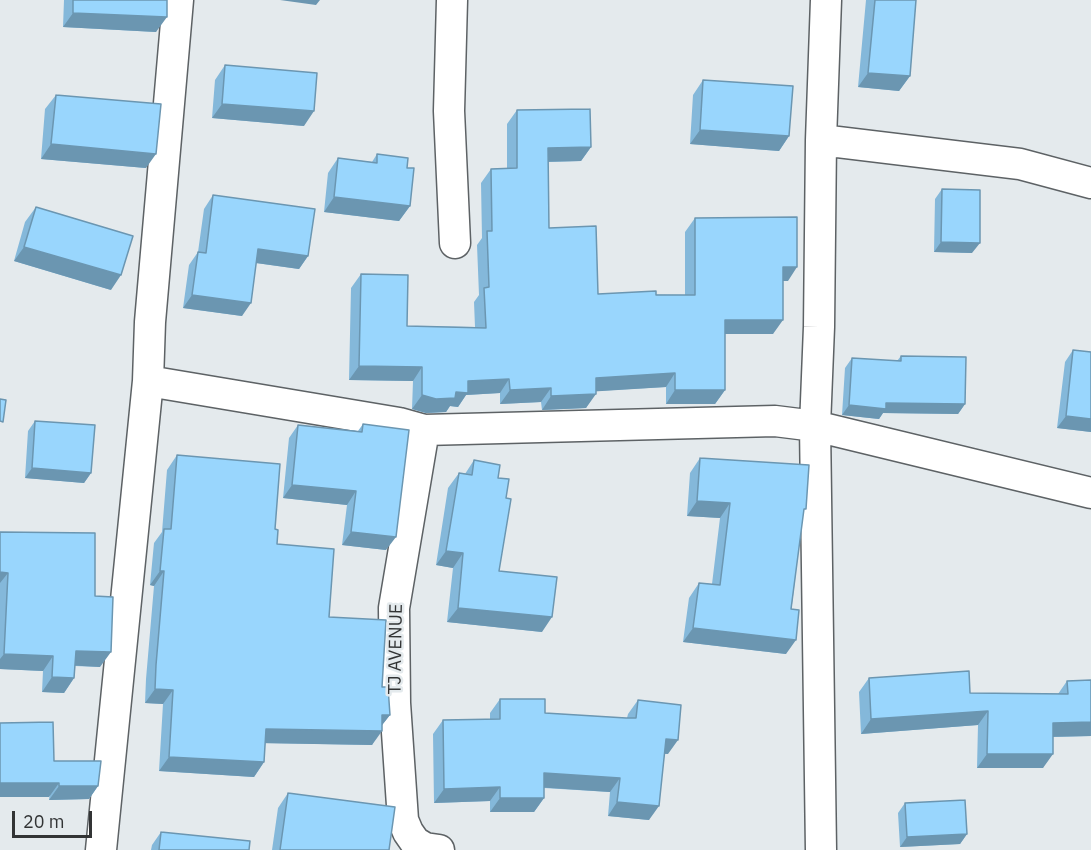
<!DOCTYPE html>
<html>
<head>
<meta charset="utf-8">
<style>
  body { margin:0 }
  #map { position:relative; width:1091px; height:850px; overflow:hidden; background:#e4eaed; font-family:"IBM Plex Sans",sans-serif }
  canvas { display:block }
  .scale { position:absolute; left:12px; top:811px; width:80px; height:27px; box-sizing:border-box; border:3px solid #323435; border-top:0; padding-left:8px; font-size:18px; line-height:21px; white-space:nowrap; color:#323435; -webkit-text-stroke:4px #e4eaed; paint-order:stroke }
</style>
</head>
<body>
<div id="map">
<canvas width="1091" height="850"></canvas>
<div class="scale">20 m</div>
</div>
<script>
const g = document.querySelector('canvas').getContext('2d');
g.lineJoin = 'round';
const shape = rows => new Path2D(rows.map(r => 'M' + r).join(''));
function trace(path, color, width, dash) { g.strokeStyle = color; g.lineWidth = width; g.lineCap = dash ? 'butt' : 'round'; g.setLineDash(dash || []); g.stroke(path); }
function paint(path, color) { g.fillStyle = color; g.fill(path, 'evenodd'); }
function drawText(font, color, halo, rows, align = 'center') {
  g.font = font + ' "IBM Plex Sans",sans-serif'; g.lineWidth = 5; g.setLineDash([]); g.textBaseline = 'middle'; g.strokeStyle = halo; g.fillStyle = color; for (const [text, x, y, turn = 0] of rows) {
    g.save(); g.translate(x, y); g.rotate((+turn || 0) * Math.PI / 180); g.textAlign = isNaN(turn) ? turn : align; if (halo) g.strokeText(text, 0, 0); g.fillText(text, 0, 0); g.restore();
  }
}
const street = shape([
  [452,0,449,111,455,243],
  [821,140,1020,164,1091,183],
  [148,381,399,423,424,430,775,421,815,426,1091,493],
  [424,430,394,608,395,703,403,820,408,832,415,842,425,848,439,850],
  [101,850,148,381,150,322,178,0],
  [821,850,815,426,819,327,821,140,826,0]
]);
trace(street, '#5d6265', 33);
trace(street, '#fff', 30);
paint(shape([
  [64,0,167,0,156,32,63,27],
  [866,0,916,0,910,76,899,91,858,87],
  [225,65,304,126,212,118,215,80],
  [703,80,789,136,779,151,690,144,693,95],
  [56,95,146,168,41,159,45,109],
  [517,110,591,147,581,161,548,162,549,228,598,294,685,295,685,232,695,218,788,281,783,281,773,334,725,334,725,390,715,404,666,404,666,387,596,391,586,408,542,410,541,402,500,404,500,393,466,395,458,407,450,406,446,412,426,413,412,409,413,381,349,380,351,288,361,274,407,326,475,327,474,302,479,295,477,245,482,238,481,183,491,169,507,168,507,124],
  [377,154,407,168,410,206,399,221,324,212,328,173,338,158,372,162],
  [942,189,972,253,934,252,935,199],
  [213,195,308,256,299,269,256,263,242,316,183,308,189,265,198,252,204,209],
  [36,207,111,290,14,261,25,222],
  [1073,350,1091,352,1091,432,1057,428,1065,362],
  [901,356,965,404,958,414,883,413,879,419,842,415,845,368,852,358,897,361],
  [35,421,91,473,84,483,25,478,28,431],
  [363,424,386,550,342,545,347,505,283,498,289,438,298,425,358,431],
  [177,455,275,529,277,544,329,617,382,687,390,715,382,725,372,745,265,743,264,762,254,777,159,771,163,704,145,703,146,679,154,586,150,585,154,543,162,532,167,470],
  [700,458,803,514,786,654,683,642,689,598,699,583,712,584,720,518,687,516,690,473],
  [474,460,498,478,506,498,499,571,542,632,447,622,453,568,436,565,448,488,459,473,465,474],
  [0,532,95,596,100,667,75,666,74,678,64,693,42,692,43,671,0,669],
  [869,678,970,693,1058,694,1067,681,1091,680,1091,736,1053,737,1043,768,977,768,978,725,861,734,859,692],
  [500,699,545,713,627,718,628,714,638,700,668,754,665,754,649,820,608,816,610,792,544,788,544,798,534,812,490,812,490,801,434,803,433,734,443,720,490,719,490,713],
  [54,761,98,786,89,799,49,800],
  [288,793,389,850,272,850,278,808],
  [905,803,967,834,960,844,900,847,898,813],
  [161,832,249,850,151,850,152,845]
]), '#84b8da');
paint(shape([
  [280,0,320,0,316,5],
  [73,13,167,17,156,32,63,27],
  [868,73,910,76,899,91,858,87],
  [222,104,314,111,304,126,212,118],
  [700,130,789,136,779,151,690,144],
  [51,144,156,154,146,168,41,159],
  [591,147,581,161,538,162,548,148],
  [334,197,410,206,399,221,324,212],
  [941,242,980,243,972,253,934,252],
  [24,247,121,275,111,290,14,261],
  [258,249,308,256,299,269,249,262],
  [783,267,797,267,788,281,773,281],
  [192,295,251,303,242,316,183,308],
  [725,320,783,320,773,334,715,334],
  [359,366,422,367,413,381,349,380],
  [675,373,666,387,586,392,596,378],
  [509,379,500,393,466,395,458,407,450,406,446,412,426,413,412,409,422,395,468,381],
  [551,388,541,402,500,404,510,390],
  [675,390,725,390,715,404,666,404],
  [596,394,586,408,542,410,551,396],
  [886,403,965,404,958,414,883,413,879,419,842,415,849,405],
  [1066,416,1091,419,1091,432,1057,428],
  [32,468,91,473,84,483,25,478],
  [292,485,356,491,347,505,283,498],
  [697,501,730,503,720,518,687,516],
  [351,532,396,537,386,550,342,545],
  [446,551,463,553,453,568,436,565],
  [160,571,164,571,154,586,150,585],
  [0,572,8,573,0,583],
  [458,608,552,617,542,632,447,622],
  [693,628,796,640,786,654,683,642],
  [76,651,111,652,100,667,65,665],
  [4,654,53,656,43,671,0,669,0,659],
  [52,677,74,678,64,693,42,692],
  [155,689,173,690,163,704,145,703],
  [988,711,978,725,861,734,871,719],
  [382,715,390,715,379,729],
  [1091,722,1091,736,1044,737,1053,723],
  [266,729,382,731,372,745,256,743],
  [666,739,678,740,668,754,656,753],
  [987,754,1053,754,1043,768,977,768],
  [169,757,264,762,254,777,159,771],
  [544,773,620,778,610,792,535,787],
  [0,783,59,783,49,797,0,797],
  [59,786,98,786,89,799,49,800],
  [500,787,490,801,434,803,444,789],
  [500,798,544,798,534,812,490,812],
  [617,802,659,806,649,820,608,816],
  [967,834,960,844,900,847,907,837]
]), '#6b96b1');
const building = shape([
  [73,0,167,0,167,17,73,13,73,0],
  [875,0,916,0,910,76,868,73,875,0],
  [225,65,317,73,314,111,222,104,225,65],
  [703,80,793,86,789,136,700,130,703,80],
  [56,95,161,104,156,154,51,144,56,95],
  [590,109,591,147,548,148,549,228,596,226,598,294,656,291,656,295,695,295,695,218,797,217,797,267,783,267,783,320,725,320,725,390,675,390,675,373,596,378,596,394,551,396,551,388,510,390,509,379,468,381,468,393,456,392,455,398,436,399,422,395,422,367,359,366,361,274,408,275,407,326,486,328,484,288,489,287,487,231,492,231,491,169,517,168,517,110,590,109],
  [377,154,408,158,407,168,414,168,410,206,334,197,338,158,377,163,377,154],
  [942,189,980,190,980,243,941,242,942,189],
  [213,195,315,209,308,256,258,249,251,303,192,295,198,252,206,253,213,195],
  [36,207,133,236,121,275,24,247,36,207],
  [1073,350,1091,352,1091,419,1066,416,1073,350],
  [901,356,966,357,965,404,886,403,886,409,849,405,852,358,901,361,901,356],
  [0,399,6,400,3,422,0,421,0,399],
  [35,421,95,425,91,473,32,468,35,421],
  [363,424,409,430,396,537,351,532,356,491,292,485,298,425,362,432,363,424],
  [177,455,280,464,275,529,278,530,277,544,334,549,329,617,386,620,382,687,388,687,390,715,382,715,382,731,266,729,264,762,169,757,173,690,155,689,156,665,164,571,160,571,164,529,171,529,177,455],
  [700,458,809,465,806,509,804,509,791,609,799,610,796,640,693,628,699,583,720,585,730,503,697,501,700,458],
  [474,460,500,465,498,478,509,479,506,498,511,499,499,571,557,577,552,617,458,608,463,553,446,551,459,473,472,475,474,460],
  [0,532,95,533,95,596,113,597,111,652,76,651,74,678,52,677,53,656,4,654,8,573,0,572,0,532],
  [969,671,970,693,1068,694,1067,681,1091,680,1091,722,1053,723,1053,754,987,754,988,711,871,719,869,678,969,671],
  [500,699,545,699,545,713,626,718,636,718,638,700,681,705,678,740,666,739,659,806,617,802,620,778,544,773,544,798,500,798,500,787,444,789,443,720,500,719,500,699],
  [53,722,54,761,101,761,98,786,59,786,59,783,0,783,0,723,53,722],
  [288,793,395,807,389,850,280,850,288,793],
  [965,800,967,834,907,837,905,803,965,800],
  [161,832,250,841,249,850,159,850,161,832]
]);
paint(building, '#99d6fd');
trace(building, '#6b96b1', 1.5);
drawText('18px', '#323435', '#e4eaed', [
  ["TJ AVENUE",396,649,-89]
]);
</script>
</body>
</html>
